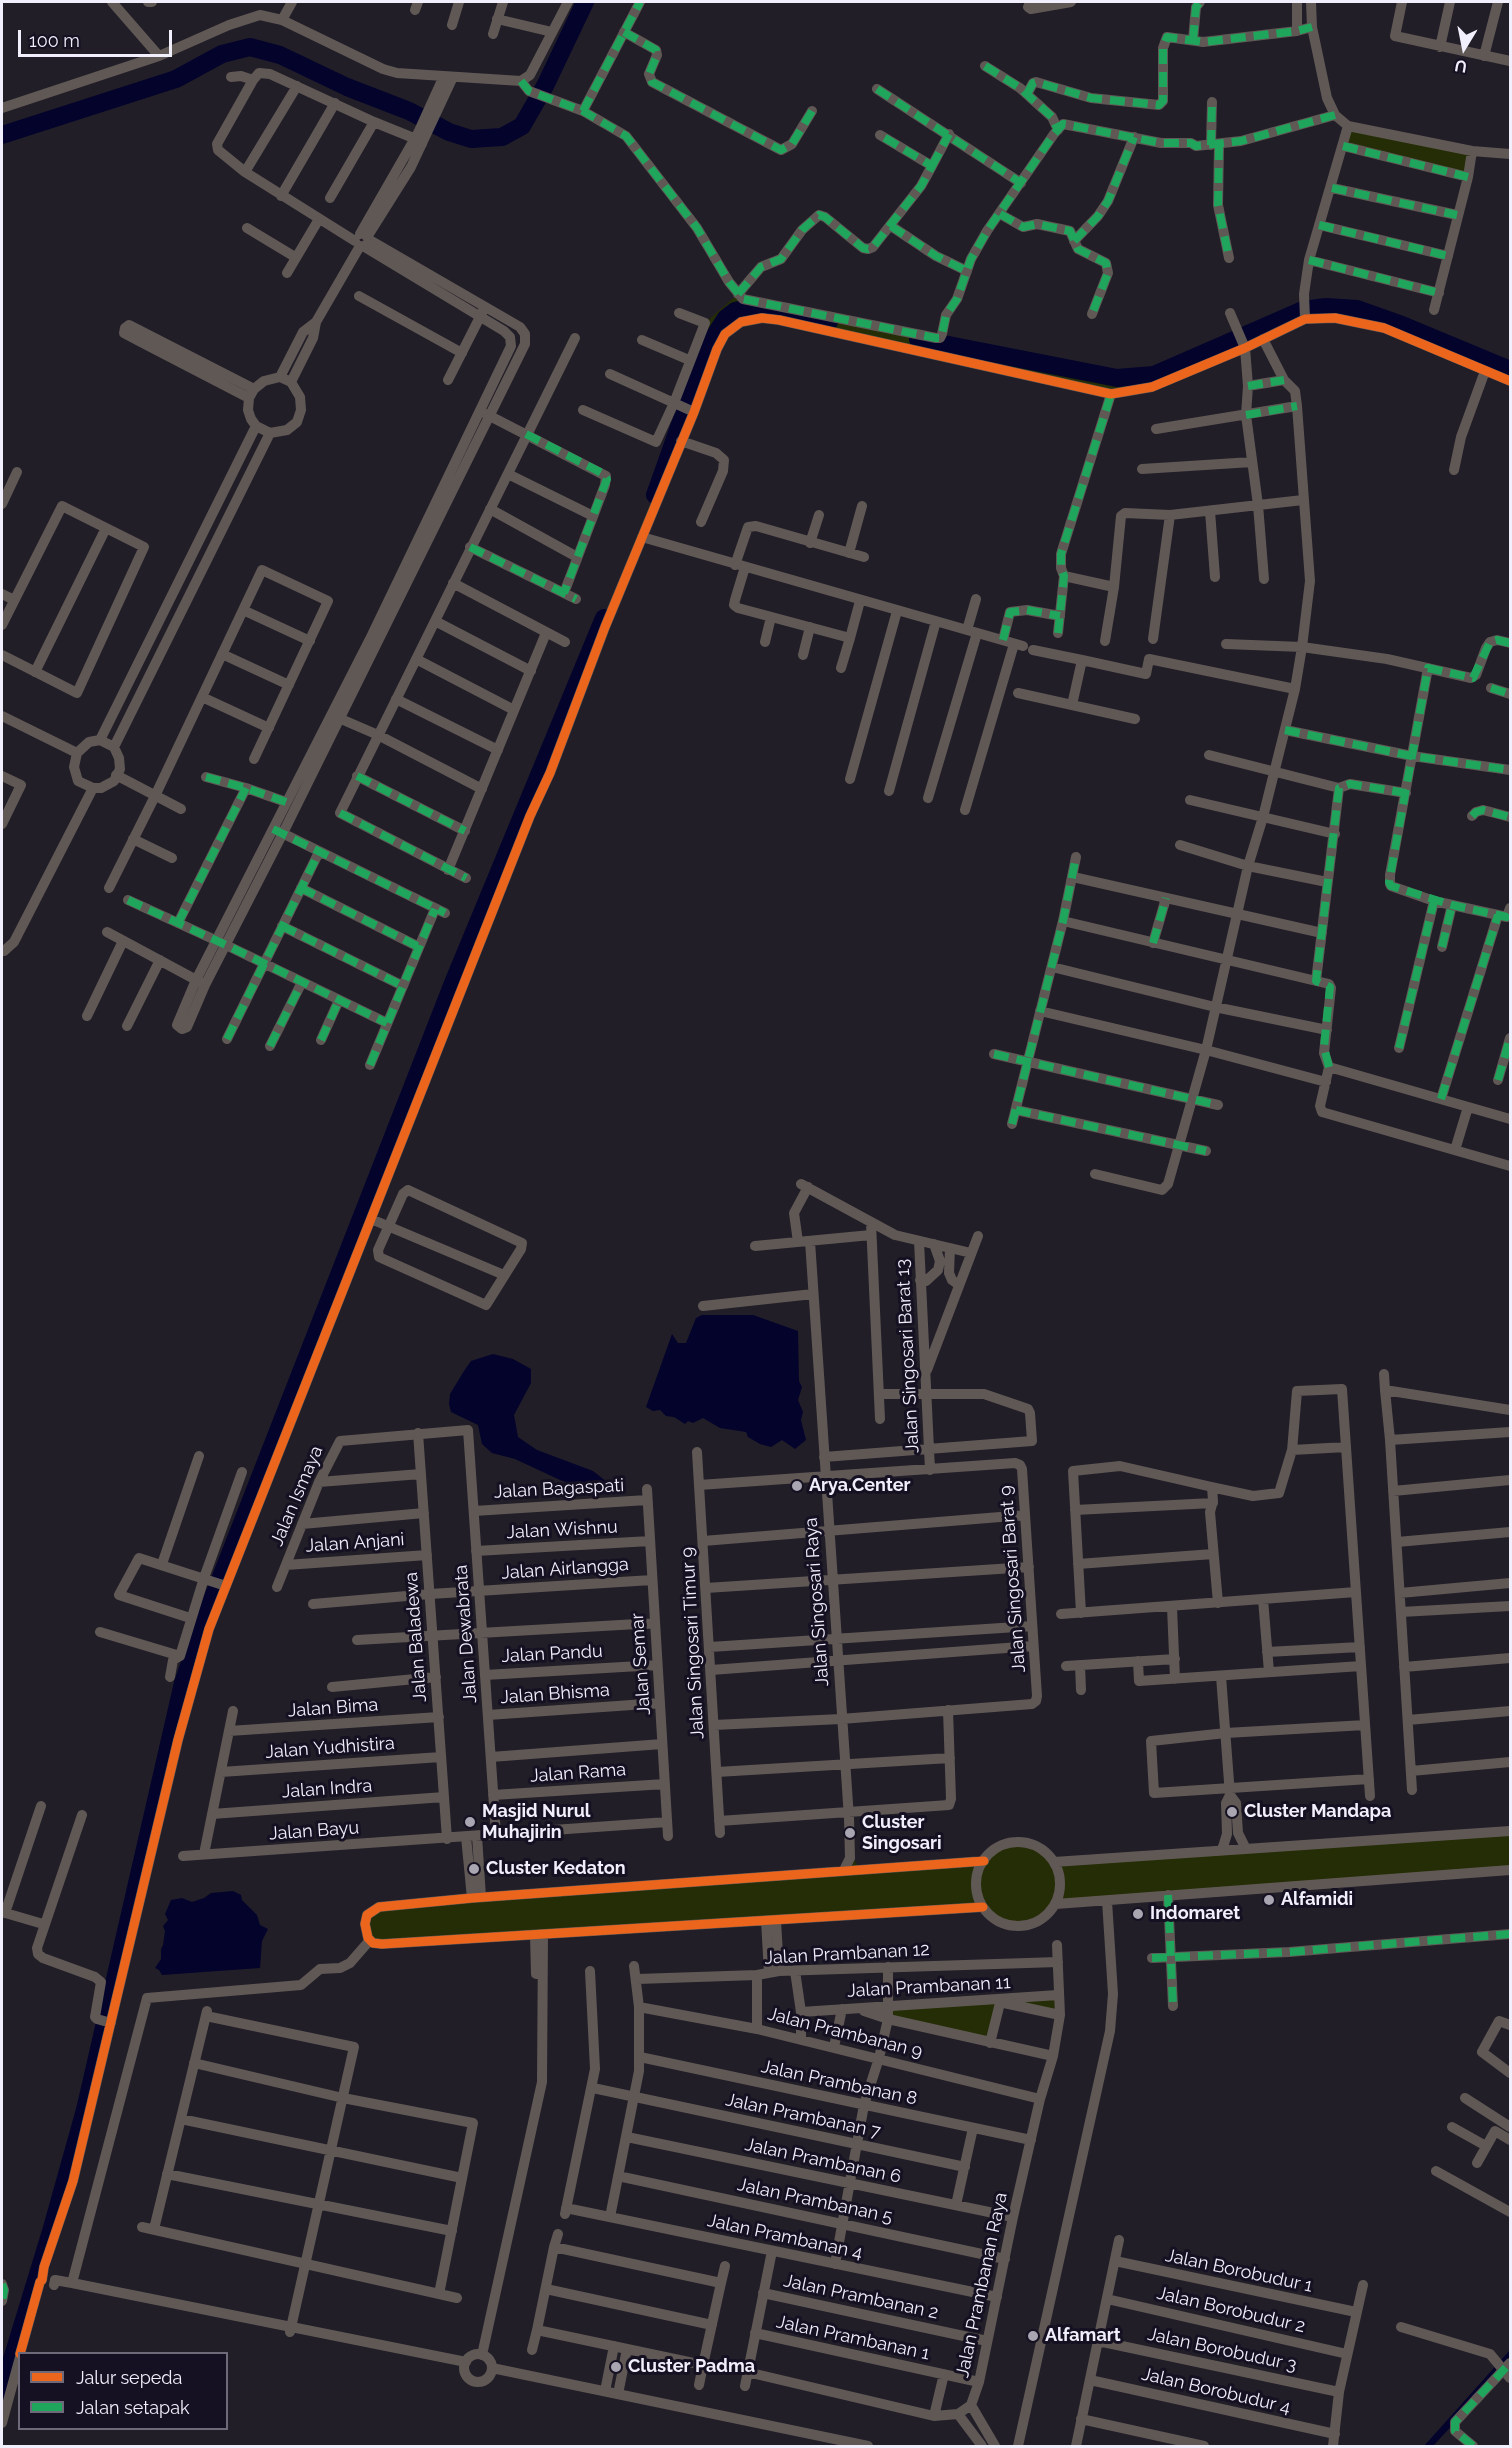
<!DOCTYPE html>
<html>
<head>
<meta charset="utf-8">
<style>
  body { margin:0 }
  #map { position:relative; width:1512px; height:2448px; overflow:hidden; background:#211e28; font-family:Raleway,sans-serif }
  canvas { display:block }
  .frame { position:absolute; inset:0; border:3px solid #f2effc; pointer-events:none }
  .legend { position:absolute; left:18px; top:2352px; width:210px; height:78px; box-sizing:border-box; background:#161122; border:2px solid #6e6a79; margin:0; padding:8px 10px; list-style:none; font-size:18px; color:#f2effc }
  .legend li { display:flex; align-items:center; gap:12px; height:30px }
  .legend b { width:30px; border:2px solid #6e6a79 }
  .north { position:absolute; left:1434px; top:18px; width:60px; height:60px; -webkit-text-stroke:4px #161122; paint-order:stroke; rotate:190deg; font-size:16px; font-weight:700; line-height:24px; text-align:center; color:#f2effc }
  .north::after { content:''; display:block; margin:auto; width:21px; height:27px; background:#f2effc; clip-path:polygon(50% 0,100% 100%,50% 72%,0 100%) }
  .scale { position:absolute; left:18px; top:30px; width:154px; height:27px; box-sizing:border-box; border:3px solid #f2effc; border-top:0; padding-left:8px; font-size:18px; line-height:21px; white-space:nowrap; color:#f2effc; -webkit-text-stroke:4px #161122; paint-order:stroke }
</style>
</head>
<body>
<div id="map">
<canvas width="1512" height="2448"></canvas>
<div class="frame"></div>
<ul class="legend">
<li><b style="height:8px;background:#eb651d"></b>Jalur sepeda</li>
<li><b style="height:8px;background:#20a55d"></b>Jalan setapak</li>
</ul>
<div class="north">U</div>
<div class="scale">100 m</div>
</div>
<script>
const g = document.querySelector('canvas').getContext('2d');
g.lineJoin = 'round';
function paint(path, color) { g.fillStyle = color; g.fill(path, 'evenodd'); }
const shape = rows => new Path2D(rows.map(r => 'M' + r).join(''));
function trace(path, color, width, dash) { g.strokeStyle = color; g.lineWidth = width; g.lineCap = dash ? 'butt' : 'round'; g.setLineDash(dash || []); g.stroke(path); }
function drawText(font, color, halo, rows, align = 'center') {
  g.font = font + ' Raleway,sans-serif'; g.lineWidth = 6; g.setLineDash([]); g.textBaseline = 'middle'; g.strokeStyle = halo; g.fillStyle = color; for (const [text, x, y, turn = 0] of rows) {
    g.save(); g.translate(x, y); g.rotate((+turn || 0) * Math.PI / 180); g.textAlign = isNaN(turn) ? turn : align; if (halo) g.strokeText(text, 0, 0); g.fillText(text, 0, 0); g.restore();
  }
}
paint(shape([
  [1348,126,1472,151,1468,177,1343,146],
  [738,294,939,342,1117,378,1154,375,1316,307,1357,309,1402,325,1510,370,1510,381,1384,328,1305,319,1124,393,762,318,725,334,209,1629,91,2110,2,2423,2,2392,81,2124,183,1683,212,1600,418,1074,671,453,685,409,674,403,705,323],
  [1510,1831,1510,1870,1056,1904,1039,1921,1024,1926,1001,1922,983,1907,382,1944,368,1938,371,1910,844,1870,853,1858,860,1869,984,1861,995,1849,1011,1843,1035,1846,1054,1862],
  [1058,1995,1060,2015,1001,2003,990,2043,888,2019,888,2007]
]), '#242d05');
paint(shape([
  [702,1315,753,1315,798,1331,799,1381,802,1387,798,1400,803,1412,801,1420,806,1440,795,1449,782,1440,771,1447,760,1444,748,1437,746,1432,720,1428,703,1418,693,1423,688,1421,685,1424,674,1417,666,1416,660,1410,653,1411,646,1407,672,1334,678,1343,686,1343,696,1318],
  [493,1354,513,1359,531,1369,531,1383,514,1415,518,1437,537,1450,593,1471,607,1482,591,1490,560,1480,515,1459,492,1453,482,1444,478,1425,451,1412,449,1404,450,1394,464,1371,471,1361],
  [233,1891,241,1895,242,1900,257,1915,260,1925,268,1929,262,1941,260,1968,162,1975,159,1970,155,1968,161,1959,161,1949,163,1945,165,1931,163,1926,168,1920,165,1914,171,1900,182,1898,192,1902,204,1898,211,1893],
  [1510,2350,1510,2363,1433,2446,1424,2446]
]), '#03032c');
trace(shape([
  [2,135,176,79,222,54,250,47,280,55,347,87,409,111,449,132,471,139,502,137,522,126,545,86,585,2],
  [918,339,1117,378,1154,375,1303,310,1326,307,1357,309,1402,325,1510,370],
  [655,495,700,368,713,338,726,318,735,311,752,307,829,322],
  [2,2392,52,2228,85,2110,183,1683,212,1600,453,983,604,618]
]), '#03032c', 18);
trace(shape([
  [112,2,159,56],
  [148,2,152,2],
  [1030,2,1028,7,1031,9,1071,2],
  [1297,2,1297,31],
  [1311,2,1312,27,1327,98,1335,115,1348,126,1472,151,1510,154],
  [1402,2,1395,36,1510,61],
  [415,10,418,2],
  [497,19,552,32],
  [282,20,292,2],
  [452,25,459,2],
  [624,32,656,50,657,55,649,74,652,82,781,150,792,144,812,111],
  [493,34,503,2],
  [1193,40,1196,7,1200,2],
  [1440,47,1450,2],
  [1484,56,1498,2],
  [985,66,1020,88,1052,117,1058,130],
  [231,77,241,76,253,80],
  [521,81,529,91,583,111,626,136,697,228,729,282,743,299,936,338,940,338,942,334,946,315,957,299,971,259,987,231,1054,134,1063,124,1161,143,1191,143,1196,146,1241,141,1335,115],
  [877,89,1021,183],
  [1027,94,1033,83,1036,82,1091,98,1159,105,1163,101,1163,48,1167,37,1203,42,1297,31,1312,27],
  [2,108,159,56,229,25,260,15,282,20,383,69,397,73,521,81,530,75,568,2],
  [583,111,640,2],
  [1211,145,1212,102],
  [1219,145,1218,205,1229,258],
  [1343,146,1468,177],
  [932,166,949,134],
  [245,172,297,86],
  [1332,188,1457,215],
  [281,196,335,103],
  [330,198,374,122],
  [1000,214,1023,227,1037,224,1070,231,1078,249,1106,263,1108,273,1092,314],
  [1319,225,1448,256],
  [891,226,936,256,967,271],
  [247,228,295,257],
  [360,234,418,133,443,78],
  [367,237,411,167,453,77],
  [355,241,245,172,218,150,217,144,253,80,259,73,270,74,374,122,416,139,422,144],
  [1074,241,1098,216,1108,201,1134,137],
  [363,246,504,331,510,337,511,346,372,635,196,980,177,1025,182,1029,187,1027,205,985,283,833,525,344,525,334,520,327,368,239],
  [1309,260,1439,293],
  [287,273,319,219],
  [738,294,761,267,781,259,802,230,819,215,825,217,863,248,868,249,873,247,921,186,932,166,880,135],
  [359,296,462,353],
  [1434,310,1468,177,1472,151],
  [1230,313,1245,348,1248,386,1246,415,1258,505,1264,579],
  [1305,319,1304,294,1309,260,1348,126],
  [642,340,689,360],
  [610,374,694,412],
  [280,377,291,382,300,397,301,410,297,422,287,430,270,433,256,426,251,419,248,410,249,398,254,389,264,381,280,377,303,332,316,322],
  [448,380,483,311],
  [291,382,313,338,316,322,360,246],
  [1248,386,1284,380],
  [249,398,141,342,124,333,125,328,129,325,254,389],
  [583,410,656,442,674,403,705,323,679,313],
  [486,414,606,476,605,485,564,593],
  [1156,429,1297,406],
  [681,441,716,453,724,460,723,471,701,522],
  [1142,469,1252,462],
  [1454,470,1461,437,1485,371],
  [508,474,593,516],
  [2,504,17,472],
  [490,509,577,557],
  [1210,511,1215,577],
  [642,537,1023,646],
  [810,543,819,515],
  [470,547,576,599],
  [849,553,862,506],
  [735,565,748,527,756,526,864,557],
  [745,567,735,600,734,605,738,608,850,638,860,601],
  [1064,576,1114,587],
  [453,583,565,642],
  [2,594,14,600],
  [243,610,310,641],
  [435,621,531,671],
  [2,625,62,506,144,547,77,693,2,655],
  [967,630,976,599],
  [1058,633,1064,576,1061,568,1061,554,1111,394],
  [1153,639,1170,515,1303,500],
  [1003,640,1010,612,1027,610,1060,616],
  [1105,641,1114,587,1121,516,1125,513,1170,515],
  [765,642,771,617],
  [1226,644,1302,647,1387,659,1471,678,1476,675,1486,648,1490,642,1497,640,1510,643],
  [1033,650,1082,660,1072,705],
  [222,654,289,685],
  [803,655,810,627],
  [416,659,514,710],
  [1082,660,1146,674,1149,659,1295,689],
  [841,668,850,638],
  [1428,668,1390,875,1390,884,1391,886,1434,901,1507,917,1510,908],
  [35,672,106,528],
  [1491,688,1510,694],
  [1018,693,1135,719],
  [202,697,269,728],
  [396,699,498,750],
  [2,716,77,753],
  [334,716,378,735,482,789],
  [1285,730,1412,756,1510,770],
  [100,740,256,426],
  [114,747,100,740,89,742,77,753,74,767,78,781,93,788,101,788,114,781,120,769,119,758,114,747,270,433],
  [1209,755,1339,788],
  [116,775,181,809],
  [2,776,21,785,2,824],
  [357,776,465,831],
  [206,777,246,788,286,802],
  [850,779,897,611],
  [1339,788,1350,784,1406,793],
  [889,791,936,621],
  [928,798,977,633],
  [1190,800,1335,834],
  [965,810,1014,644],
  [1472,816,1476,812,1483,810,1510,817],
  [278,831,445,913],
  [133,839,172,858],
  [1180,845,1248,866,1327,882],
  [448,870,546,633],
  [1073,877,1322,933],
  [466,878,340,813,575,338],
  [109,888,155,796,262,570,328,601,254,759],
  [301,888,419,947],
  [128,900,226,945,387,1023],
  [1063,921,1329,984,1331,988,1324,1053,1329,1067,1320,1106,1322,1112,1510,1166],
  [178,923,246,788],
  [282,926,403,986],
  [107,932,200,982],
  [1153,943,1166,898],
  [1442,947,1452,905],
  [2,950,4,951,14,942,93,788],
  [1052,967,1215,1007,1327,1030],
  [1316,981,1339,788],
  [1040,1011,1206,1050,1326,1082],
  [87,1016,123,941],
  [127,1026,160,960],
  [227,1039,319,852],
  [321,1040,339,1000],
  [270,1046,302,982],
  [1399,1048,1434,901],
  [994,1054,1218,1105],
  [370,1065,435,909],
  [1329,1067,1510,1119],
  [1498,1080,1510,1038],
  [1441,1099,1498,915],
  [1016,1110,1206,1151],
  [1012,1124,1063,921,1076,857],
  [1455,1150,1468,1107],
  [1095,1174,1162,1190,1168,1184,1206,1050,1248,866,1263,817,1295,689,1302,647,1310,581,1297,406,1295,391,1284,380,1263,339],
  [801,1184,895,1235,971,1253],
  [408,1190,522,1243,521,1249,486,1305,379,1257,378,1250,403,1194,408,1190],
  [371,1219,504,1275],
  [871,1223,880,1419],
  [810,1241,849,1818,850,1858,844,1870],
  [919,1241,930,1470],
  [798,1242,794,1213,808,1187],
  [755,1246,871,1235],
  [950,1248,949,1273,952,1280,959,1285],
  [920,1280,926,1281,938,1270,940,1261,934,1244],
  [703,1306,813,1294],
  [927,1370,978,1236],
  [1384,1374,1385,1390],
  [1510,1410,1385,1390,1390,1440,1510,1432],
  [418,1433,447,1839],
  [1390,1440,1412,1790],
  [1292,1451,1297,1391,1342,1389,1370,1796],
  [697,1452,720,1833],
  [824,1457,1032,1441,1030,1413,1028,1409,984,1394,879,1394],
  [319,1482,421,1474],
  [699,1485,1015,1463,1020,1465,1022,1469,1037,1696,1036,1701,1032,1704,841,1719,714,1725],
  [1211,1487,1253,1496,1279,1493,1292,1450,1346,1447],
  [647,1489,668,1836],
  [1393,1491,1510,1480],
  [1075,1510,1213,1503],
  [474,1511,647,1500],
  [302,1524,424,1513],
  [703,1541,1025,1515],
  [1397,1542,1510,1532],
  [476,1551,650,1541],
  [162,1564,199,1456],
  [1078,1564,1213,1554],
  [286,1565,427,1555],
  [277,1587,319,1482,340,1441,468,1430,496,1834],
  [706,1588,1029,1567],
  [1400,1593,1510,1583],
  [1263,1599,1269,1672],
  [313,1604,430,1594,652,1580],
  [1172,1607,1175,1679],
  [1401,1612,1510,1606],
  [1081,1613,1073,1471,1120,1466,1212,1487,1213,1501,1210,1512,1218,1603],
  [1061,1614,1356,1592],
  [190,1618,119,1595,139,1558,226,1586],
  [100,1632,180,1656],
  [357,1640,655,1623],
  [710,1647,1032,1626],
  [1267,1652,1360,1647],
  [1138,1661,1139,1681,1361,1666],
  [1080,1665,1081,1690],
  [1066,1666,1175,1659],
  [1404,1667,1510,1658],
  [711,1670,1033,1646],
  [485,1675,657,1665],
  [1221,1676,1230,1795],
  [170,1677,173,1660,180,1656,204,1578,242,1472],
  [332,1687,436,1677],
  [488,1715,660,1703],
  [1408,1720,1510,1711],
  [1365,1725,1226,1733,1151,1741,1154,1793,1369,1779],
  [229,1731,439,1717],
  [491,1757,662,1744],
  [1411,1771,1510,1762],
  [221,1772,441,1757],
  [717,1772,950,1758],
  [493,1795,665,1784],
  [1230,1795,1236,1803,1238,1833,1246,1849],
  [212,1814,444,1797],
  [82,1815,37,1948,38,1954,43,1958,95,1977,101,1982,95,2017,97,2019,111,2023],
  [719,1821,949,1805,951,1799,948,1710],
  [477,1836,481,1897],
  [466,1837,472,1898],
  '976 1884a42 42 0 1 1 84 0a42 42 0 1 1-84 0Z',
  [1222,1850,1227,1834,1226,1803,1230,1795],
  [204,1854,233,1711],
  [183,1856,667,1822],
  [1054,1862,1510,1831],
  [1168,1895,1173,2006],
  [1056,1904,1510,1870],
  [983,1907,382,1944,373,1943,368,1938,365,1924,367,1915,379,1907,472,1898,984,1861],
  [2,1912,43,1924],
  [5,1913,41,1806],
  [766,1921,769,1973],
  [776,1921,779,1971],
  [535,1935,536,1974],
  [1152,1958,1289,1952,1510,1934],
  [795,1971,801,2012,801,2040],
  [757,1975,757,2029],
  [637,1979,757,1975,779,1971,1058,1962],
  [1004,2003,1060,2015],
  [639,2007,757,2029,1040,2099],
  [864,2011,888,2019,1053,2056],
  [801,2012,1058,1995],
  [206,2016,354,2047,290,2332],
  [1510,2025,1499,2021,1482,2052,1510,2073],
  [990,2043,1001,1999],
  [834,2047,842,2009],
  [640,2057,1031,2140],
  [194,2063,343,2098,473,2123,439,2294],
  [593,2088,965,2167],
  [1465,2098,1510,2127],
  [181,2119,462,2178],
  [1452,2127,1486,2146],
  [627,2137,1013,2217],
  [1477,2163,1495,2131,1510,2140],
  [1436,2171,1510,2212],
  [167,2174,452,2231],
  [618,2176,1005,2259],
  [956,2205,973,2128],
  [566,2208,997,2297],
  [565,2214,595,2069,590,1971],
  [610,2217,639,2071,639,2007,634,1966],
  [142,2227,457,2298],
  [154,2229,207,2011],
  [554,2247,721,2283,703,2365,537,2330,554,2247],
  [554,2247,558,2234],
  [1115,2261,1356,2312],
  [835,2264,864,2105,879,2058,888,2019,888,1967],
  [72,2283,147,1998,301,1985,320,1969,340,1968,350,1963,370,1940],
  [721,2283,725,2266],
  [2,2284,4,2290,2,2301],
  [54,2285,55,2280,72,2283,466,2362],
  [546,2289,712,2325],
  [763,2293,987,2341],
  [1107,2299,1347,2354],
  [1401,2327,1490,2354,1510,2378],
  [755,2333,979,2382],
  [1098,2341,1339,2392],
  [532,2350,537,2330],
  [20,2354,40,2282,42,2280,44,2267,73,2181,178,1740,209,1629,530,816,550,773,605,627,694,412,717,349,725,334,741,322,762,318,779,320,1111,394,1152,387,1245,348,1305,319,1335,318,1384,328,1510,381],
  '464 2368a14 14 0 1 1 28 0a14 14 0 1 1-28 0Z',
  [482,2355,542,2082,543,1935],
  [492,2368,868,2446],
  [747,2372,934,2416,958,2414,971,2405,979,2382,1013,2217,1040,2099,1053,2056,1060,2015,1057,1945],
  [1090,2380,1335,2434],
  [699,2385,703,2365],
  [745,2386,772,2251],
  [605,2391,614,2346],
  [618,2394,627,2349],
  [971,2405,995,2446],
  [958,2414,982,2446],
  [934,2416,944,2374],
  [1081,2419,1204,2446],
  [2,2423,20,2357],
  [1018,2446,1110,2031,1113,1994,1107,1901],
  [1076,2446,1119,2240],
  [1333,2446,1339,2392,1363,2285],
  [1473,2446,1455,2431,1455,2422,1510,2363]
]), '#605855', 10);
trace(shape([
  [624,32,656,50,657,55,649,74,652,82,781,150,792,144,812,111],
  [1193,40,1196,7,1200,2],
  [985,66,1020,88,1052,117,1058,130],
  [521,81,529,91,583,111,626,136,697,228,729,282,743,299,936,338,940,338,942,334,946,315,957,299,971,259,987,231,1054,134,1063,124,1161,143,1191,143,1196,146,1241,141,1335,115],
  [877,89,1021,183],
  [1027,94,1033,83,1036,82,1091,98,1159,105,1163,101,1163,48,1167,37,1203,42,1297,31,1312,27],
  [583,111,640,2],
  [1211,145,1212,102],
  [1219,145,1218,205,1229,258],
  [1343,146,1468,177],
  [932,166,949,134],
  [1332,188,1457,215],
  [1000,214,1023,227,1037,224,1070,231,1078,249,1106,263,1108,273,1092,314],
  [1319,225,1448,256],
  [891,226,936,256,967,271],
  [1074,241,1098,216,1108,201,1134,137],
  [1309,260,1439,293],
  [738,294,761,267,781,259,802,230,819,215,825,217,863,248,868,249,873,247,921,186,932,166,880,135],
  [1248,386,1284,380],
  [1246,415,1297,406],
  [526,434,602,473,607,479,564,593],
  [470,547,576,599],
  [1058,633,1064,576,1061,568,1061,554,1111,394],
  [1003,640,1010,612,1027,610,1060,616],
  [1510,643,1497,640,1490,642,1473,678,1428,668,1389,882,1391,886,1452,905,1507,917,1510,908],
  [1491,688,1510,694],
  [1285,730,1412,756,1510,770],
  [357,776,465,831],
  [206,777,246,788,286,802],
  [340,813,466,878],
  [1472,816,1476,812,1483,810,1510,817],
  [273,829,445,913],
  [301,888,419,947],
  [128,900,226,945,387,1023],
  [178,923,246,788],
  [282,926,403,986],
  [1153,943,1166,898],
  [1442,947,1452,905],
  [227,1039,319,852],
  [321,1040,339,1000],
  [270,1046,302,982],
  [1399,1048,1434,901],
  [994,1054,1218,1105],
  [370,1065,435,909],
  [1329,1067,1324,1047,1330,987,1316,981,1339,788,1350,784,1406,793],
  [1498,1080,1510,1038],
  [1441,1099,1498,915],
  [1016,1110,1206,1151],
  [1012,1124,1063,921,1076,857],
  [1168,1895,1173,2006],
  [1152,1958,1289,1952,1510,1934],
  [2,2284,4,2290,2,2301],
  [1473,2446,1455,2431,1455,2422,1510,2363]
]), '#20a55d', 8, [15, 8]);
trace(shape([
  [983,1907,382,1944,373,1943,368,1938,365,1924,367,1915,379,1907,472,1898,984,1861],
  [20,2354,40,2282,42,2280,44,2267,73,2181,178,1740,209,1629,530,816,550,773,605,627,694,412,717,349,725,334,741,322,762,318,779,320,1111,394,1152,387,1245,348,1305,319,1335,318,1384,328,1510,381]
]), '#eb651d', 9);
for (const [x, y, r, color] of [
  [797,1486,6,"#a9a6b2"],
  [1232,1812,6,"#a9a6b2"],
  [470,1822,6,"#a9a6b2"],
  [850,1833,6,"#a9a6b2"],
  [474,1869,6,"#a9a6b2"],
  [1269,1900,6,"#a9a6b2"],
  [1138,1914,6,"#a9a6b2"],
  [1033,2336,6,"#a9a6b2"],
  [616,2367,6,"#a9a6b2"]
]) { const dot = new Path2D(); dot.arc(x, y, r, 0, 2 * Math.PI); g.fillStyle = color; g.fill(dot); trace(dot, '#161122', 2); }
drawText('18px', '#f2effc', '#161122', [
  ["Jalan Singosari Barat 13",908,1356,-93],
  ["Jalan Bagaspati",559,1489,-3],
  ["Jalan Ismaya",297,1496,-67],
  ["Jalan Wishnu",562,1530,-3],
  ["Jalan Anjani",355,1543,-4],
  ["Jalan Airlangga",565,1569,-4],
  ["Jalan Singosari Barat 9",1013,1579,-94],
  ["Jalan Singosari Raya",817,1602,-94],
  ["Jalan Dewabrata",466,1634,-94],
  ["Jalan Baladewa",416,1637,-94],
  ["Jalan Singosari Timur 9",693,1643,-93],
  ["Jalan Pandu",552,1654,-3],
  ["Jalan Semar",641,1664,-94],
  ["Jalan Bhisma",555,1694,-4],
  ["Jalan Bima",333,1708,-4],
  ["Jalan Yudhistira",330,1748,-4],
  ["Jalan Rama",578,1773,-4],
  ["Jalan Indra",327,1789,-4],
  ["Jalan Bayu",314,1831,-4],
  ["Jalan Prambanan 12",847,1954,-3],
  ["Jalan Prambanan 11",929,1987,-3],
  ["Jalan Prambanan 9",845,2033,14],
  ["Jalan Prambanan 8",839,2083,12],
  ["Jalan Prambanan 7",803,2116,12],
  ["Jalan Prambanan 6",823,2161,12],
  ["Jalan Prambanan 5",815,2201,12],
  ["Jalan Prambanan 4",785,2237,12],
  ["Jalan Borobudur 1",1239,2271,12],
  ["Jalan Prambanan Raya",982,2285,-78],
  ["Jalan Prambanan 2",861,2297,12],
  ["Jalan Borobudur 2",1231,2310,13],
  ["Jalan Prambanan 1",853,2338,12],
  ["Jalan Borobudur 3",1222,2350,12],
  ["Jalan Borobudur 4",1216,2391,13]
]);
drawText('bold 18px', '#f2effc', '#161122', [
  ["Arya.Center",809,1486],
  ["Masjid Nurul",482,1812],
  ["Muhajirin",482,1833],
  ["Cluster Mandapa",1244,1812],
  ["Cluster",862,1823],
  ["Singosari",862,1844],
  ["Cluster Kedaton",486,1869],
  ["Alfamidi",1281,1900],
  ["Indomaret",1150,1914],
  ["Alfamart",1045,2336],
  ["Cluster Padma",628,2367]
], 'left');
</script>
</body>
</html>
